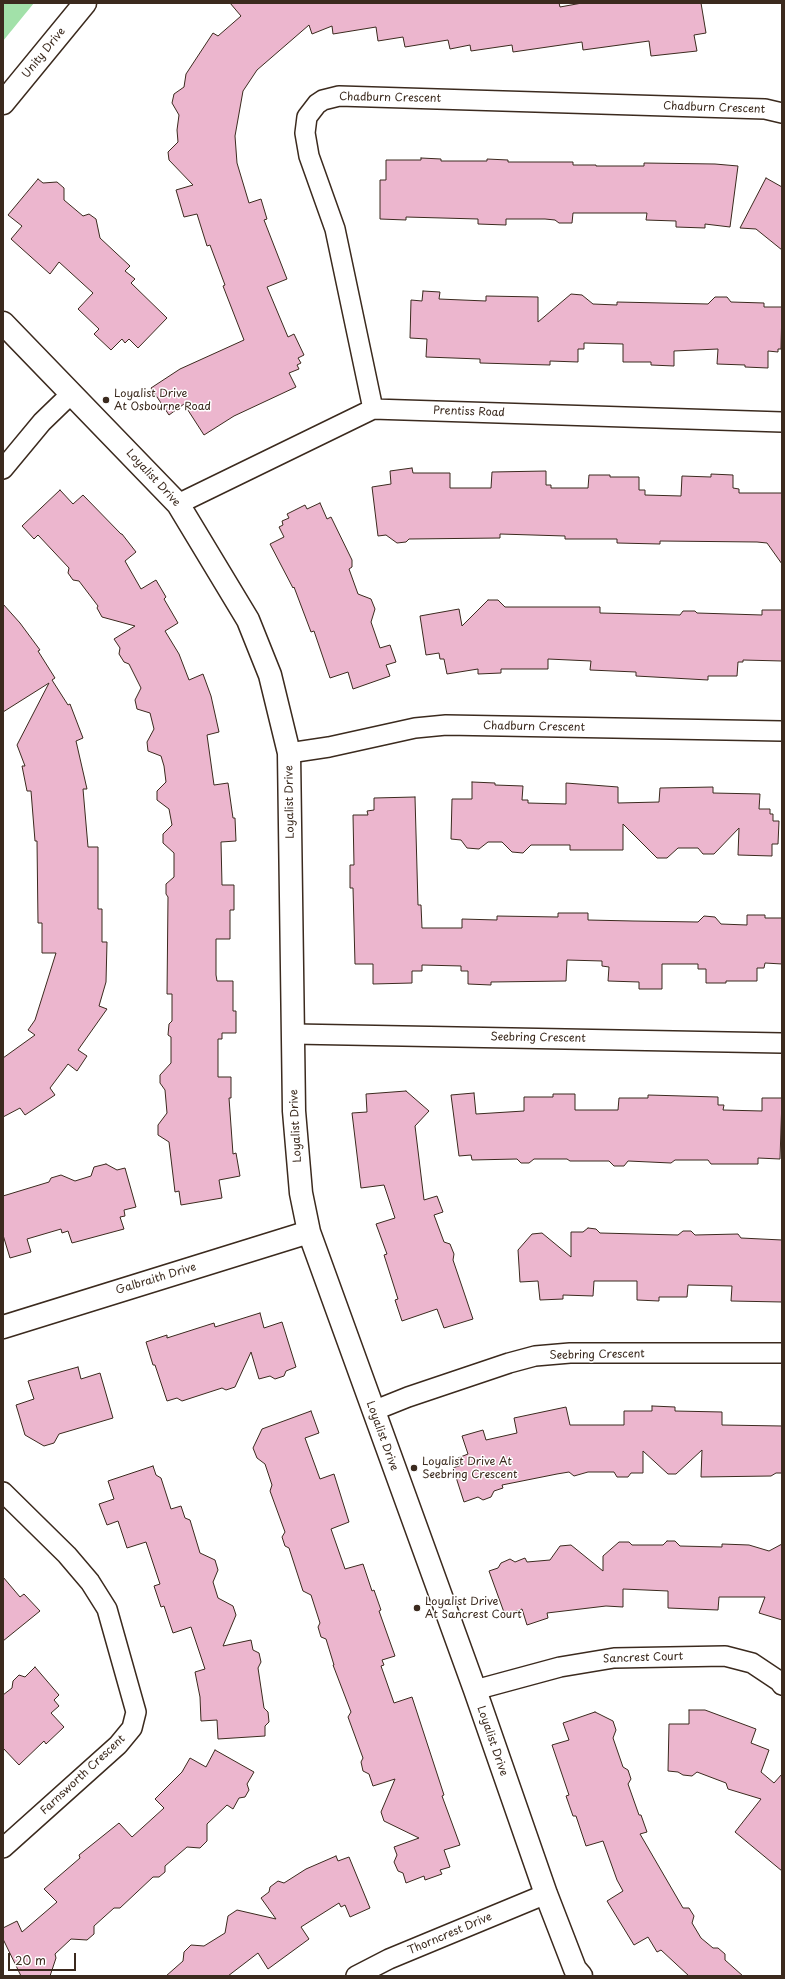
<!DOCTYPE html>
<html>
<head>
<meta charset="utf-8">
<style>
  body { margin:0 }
  #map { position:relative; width:785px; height:1979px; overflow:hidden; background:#fff; font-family:"Playpen Sans",sans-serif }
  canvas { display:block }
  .frame { position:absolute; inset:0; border:4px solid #3b2a1e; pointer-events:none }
  .scale { position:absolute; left:8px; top:1953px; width:68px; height:18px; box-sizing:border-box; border:2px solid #3b2a1e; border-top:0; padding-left:5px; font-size:12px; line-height:14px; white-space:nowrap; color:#3b2a1e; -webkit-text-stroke:3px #fff; paint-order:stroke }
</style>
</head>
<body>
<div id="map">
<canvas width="785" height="1979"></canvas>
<div class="frame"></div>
<div class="scale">20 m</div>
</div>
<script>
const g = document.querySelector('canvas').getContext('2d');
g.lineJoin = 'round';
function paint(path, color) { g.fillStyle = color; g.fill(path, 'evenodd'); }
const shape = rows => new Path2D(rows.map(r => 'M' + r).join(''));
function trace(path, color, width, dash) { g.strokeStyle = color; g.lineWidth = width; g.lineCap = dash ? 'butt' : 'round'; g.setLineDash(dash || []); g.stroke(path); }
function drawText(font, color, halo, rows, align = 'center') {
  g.font = font + ' "Playpen Sans",sans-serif'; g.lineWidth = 3; g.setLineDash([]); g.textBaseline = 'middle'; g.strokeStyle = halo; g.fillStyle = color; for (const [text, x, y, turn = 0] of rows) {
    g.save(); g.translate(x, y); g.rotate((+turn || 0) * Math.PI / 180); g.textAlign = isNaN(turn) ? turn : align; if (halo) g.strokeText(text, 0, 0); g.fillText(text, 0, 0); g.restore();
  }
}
paint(shape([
  [3,3,34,3,3,41]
]), '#a2e1a9');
const building = shape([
  [230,3,559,3,560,7,582,3,701,3,706,33,694,35,697,51,651,56,649,41,583,50,582,42,513,52,512,45,471,51,470,45,450,49,448,40,405,47,403,37,378,41,376,27,333,34,332,26,312,34,309,25,257,70,243,91,235,136,237,163,249,203,261,199,267,219,264,220,287,279,267,287,288,337,294,334,304,355,298,358,301,363,297,365,299,369,289,373,296,387,234,416,204,435,184,404,169,415,151,388,180,369,244,340,223,286,225,285,210,245,207,246,197,214,184,217,176,190,193,185,169,160,168,152,178,142,177,130,179,115,172,103,174,94,184,87,186,74,213,33,218,36,241,16,230,3],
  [421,158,441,159,441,161,487,161,487,159,508,160,508,162,573,162,573,165,596,165,596,166,644,166,644,163,715,164,738,166,730,227,705,224,705,228,676,227,676,221,646,220,647,213,573,213,572,223,559,223,555,220,545,219,506,219,506,225,478,224,478,219,406,217,406,220,380,219,380,180,386,180,386,160,421,160,421,158],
  [766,178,782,187,782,250,756,229,740,228,766,178],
  [38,179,43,183,57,182,64,188,64,200,83,216,89,214,96,219,100,238,130,266,125,271,135,279,131,283,167,318,138,348,129,339,125,343,122,339,111,350,94,334,99,329,78,309,93,293,59,262,50,274,11,239,22,226,8,215,38,179],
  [423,291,440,292,439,299,486,301,486,296,538,297,538,322,571,294,582,295,593,304,617,305,617,302,708,304,715,297,727,297,731,302,764,303,764,307,782,307,781,349,778,349,778,352,768,351,768,368,745,367,745,365,717,364,718,349,674,351,674,366,651,365,651,362,623,362,623,344,584,343,584,349,578,349,578,362,550,361,550,365,480,363,480,359,426,357,427,339,410,338,411,300,422,301,423,291],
  [412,468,413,473,450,473,450,488,491,488,492,472,546,471,546,485,551,485,551,488,588,488,589,475,610,475,610,477,639,477,639,490,645,490,645,495,681,496,682,476,711,477,711,474,733,475,733,488,739,489,739,493,782,493,782,564,767,543,757,542,660,541,660,544,617,543,617,539,565,539,565,536,500,534,500,538,409,539,406,542,397,543,386,535,378,536,372,487,391,484,390,471,412,468],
  [60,490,73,504,83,495,121,534,122,534,136,552,125,561,141,589,156,580,166,597,164,599,178,623,165,631,179,654,189,680,203,674,211,696,219,732,207,735,214,785,228,783,233,818,235,818,236,841,221,842,222,885,234,885,234,910,230,910,230,939,216,939,216,975,217,981,233,981,233,1011,236,1011,236,1033,222,1033,222,1039,218,1039,218,1077,231,1077,231,1098,229,1098,233,1154,236,1153,240,1176,219,1180,222,1198,181,1205,179,1191,175,1192,169,1142,158,1135,158,1125,167,1113,165,1090,160,1083,160,1075,171,1063,171,1037,168,1035,169,1024,172,1021,172,994,167,994,168,897,166,894,166,884,174,877,174,853,163,843,163,834,172,825,169,809,157,800,157,791,166,782,164,766,161,756,148,751,147,742,154,729,150,713,137,709,135,700,141,688,129,664,124,662,119,654,120,648,114,639,135,626,102,617,97,608,98,606,79,581,73,580,68,573,69,568,38,535,34,539,22,526,60,490],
  [320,503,327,519,331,517,352,560,352,567,349,569,358,594,371,599,375,609,371,622,380,648,390,645,396,662,386,665,390,676,353,689,348,672,330,678,314,631,311,632,294,587,293,588,270,544,284,537,279,527,283,525,282,521,289,518,287,514,305,505,307,509,320,503],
  [488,600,498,600,505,607,600,607,600,613,680,615,683,611,695,611,697,613,762,615,762,610,782,610,782,661,743,660,743,662,738,662,737,676,708,676,708,680,636,676,636,672,590,670,591,661,548,659,548,669,501,669,501,673,478,674,478,669,447,674,444,659,440,659,439,653,426,655,420,616,459,609,462,626,488,600],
  [3,604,20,623,40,650,38,651,55,678,52,680,68,705,70,704,83,738,76,741,87,789,83,789,88,847,98,847,98,909,102,909,102,942,107,942,106,982,99,1006,107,1009,78,1050,87,1056,77,1071,68,1064,50,1088,55,1095,25,1115,20,1108,3,1117,3,1058,35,1035,28,1030,35,1020,56,953,42,953,42,923,38,923,37,841,35,841,31,791,27,791,22,766,25,766,17,745,49,683,3,712,3,604],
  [472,782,495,783,495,785,523,786,522,800,528,800,528,803,566,804,566,783,618,787,618,803,659,802,660,788,713,787,713,793,760,794,759,809,770,809,770,814,773,814,773,821,779,821,778,844,772,844,772,856,738,855,739,828,714,854,703,854,698,848,678,848,667,858,657,858,623,824,623,850,570,850,570,845,531,845,523,853,512,852,502,842,488,842,479,849,467,848,461,840,451,839,452,799,472,799,472,782],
  [415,797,418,905,421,905,422,928,462,928,462,919,497,920,497,916,558,917,558,913,588,913,588,920,633,921,698,922,704,916,715,917,721,924,747,925,747,915,765,915,765,918,782,918,782,964,765,963,764,968,757,968,757,981,726,981,726,983,706,983,706,969,698,969,698,964,662,964,662,989,639,989,639,982,608,981,609,967,602,966,602,961,567,960,566,981,491,982,491,985,468,984,468,971,461,971,461,966,422,965,422,971,412,971,412,983,373,984,373,964,355,964,353,888,350,888,350,865,354,865,353,815,368,815,367,811,374,810,374,798,415,797],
  [406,1091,429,1111,415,1126,424,1200,437,1196,443,1212,434,1215,444,1242,450,1244,454,1254,453,1260,473,1319,444,1328,437,1309,402,1321,395,1300,398,1299,384,1255,387,1254,376,1224,395,1218,384,1185,361,1188,352,1113,367,1112,366,1094,406,1091],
  [474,1093,476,1114,524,1111,524,1097,553,1097,553,1094,575,1094,575,1110,618,1110,619,1098,648,1098,648,1095,718,1097,718,1105,724,1105,723,1110,762,1111,762,1098,782,1098,780,1159,758,1158,758,1164,711,1164,708,1160,675,1160,671,1163,628,1161,624,1166,614,1166,609,1161,570,1161,567,1159,534,1159,529,1163,521,1163,517,1159,472,1160,471,1155,459,1156,451,1095,474,1093],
  [106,1164,117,1170,125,1168,136,1207,124,1210,125,1216,120,1217,124,1229,72,1243,68,1231,62,1233,61,1229,27,1239,31,1252,10,1258,3,1235,3,1196,49,1182,51,1178,61,1175,75,1181,91,1176,94,1167,106,1164],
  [588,1228,596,1229,600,1233,678,1235,683,1231,691,1231,695,1235,738,1234,741,1238,782,1240,782,1302,731,1301,732,1286,688,1285,687,1297,659,1297,659,1301,637,1300,637,1281,594,1281,593,1296,563,1295,563,1299,540,1300,538,1281,520,1282,518,1250,532,1234,542,1233,571,1257,571,1232,583,1232,588,1228],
  [260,1313,264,1328,282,1322,296,1367,286,1371,284,1376,275,1379,270,1376,259,1379,251,1352,235,1387,226,1390,222,1388,182,1401,177,1398,167,1401,155,1365,153,1365,146,1342,167,1335,167,1338,214,1323,215,1327,260,1313],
  [78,1367,81,1379,100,1373,113,1418,59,1434,54,1443,44,1446,25,1435,16,1405,34,1399,28,1381,78,1367],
  [652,1406,675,1407,675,1411,722,1412,722,1425,782,1426,782,1473,776,1473,771,1476,701,1477,702,1450,676,1474,668,1474,643,1451,643,1473,631,1473,628,1477,617,1477,614,1472,588,1472,574,1476,569,1472,557,1474,502,1485,503,1488,494,1491,491,1497,483,1500,478,1497,464,1502,453,1468,461,1465,458,1458,468,1454,462,1436,483,1430,486,1440,517,1433,514,1418,566,1407,570,1425,624,1425,624,1411,652,1411,652,1406],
  [311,1411,319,1433,305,1438,320,1479,334,1474,349,1522,331,1529,345,1569,363,1564,372,1591,374,1590,381,1610,379,1611,395,1656,382,1660,384,1665,381,1666,394,1703,412,1697,444,1795,442,1796,460,1845,444,1850,450,1867,440,1870,442,1874,425,1880,424,1876,406,1883,403,1873,398,1871,394,1862,397,1855,394,1847,419,1838,384,1821,381,1812,395,1779,373,1786,369,1774,363,1771,361,1762,363,1758,348,1717,351,1712,333,1665,334,1665,326,1639,321,1637,318,1627,320,1623,311,1595,303,1591,289,1548,285,1546,282,1537,285,1532,270,1491,272,1485,265,1464,257,1458,253,1448,262,1429,311,1411],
  [153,1466,156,1475,161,1478,171,1509,181,1506,185,1518,190,1520,200,1553,215,1560,218,1570,213,1582,218,1598,233,1606,236,1615,223,1646,251,1640,253,1650,259,1653,261,1662,258,1668,264,1708,268,1712,269,1722,265,1726,265,1736,218,1739,217,1720,201,1721,200,1697,195,1672,205,1669,191,1627,173,1633,164,1606,161,1607,154,1586,160,1584,146,1542,127,1548,118,1521,107,1525,99,1504,114,1499,108,1481,153,1466],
  [667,1541,675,1541,680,1546,722,1547,722,1544,749,1545,769,1551,782,1544,782,1620,759,1613,765,1597,719,1597,718,1610,668,1608,668,1591,623,1589,623,1607,606,1606,547,1613,548,1618,527,1625,522,1609,505,1615,489,1571,498,1568,501,1563,510,1559,515,1562,525,1558,527,1562,550,1560,560,1546,571,1545,603,1571,603,1556,619,1542,629,1542,632,1545,663,1545,667,1541],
  [3,1577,20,1597,24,1594,40,1611,3,1641,3,1577],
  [35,1667,59,1695,54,1700,59,1706,51,1713,64,1727,46,1744,44,1741,19,1765,3,1748,3,1695,12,1688,13,1681,19,1675,25,1677,35,1667],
  [689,1710,705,1710,756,1729,751,1743,769,1750,761,1772,774,1783,782,1774,782,1871,735,1832,761,1799,728,1789,726,1783,697,1772,692,1776,683,1775,678,1772,668,1771,669,1724,689,1724,689,1710],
  [595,1712,613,1721,616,1730,613,1738,623,1767,628,1770,631,1779,628,1784,639,1815,641,1815,647,1832,640,1834,683,1908,689,1908,694,1916,692,1923,701,1938,713,1948,718,1948,725,1954,725,1960,743,1976,689,1976,661,1950,657,1952,648,1937,634,1945,607,1901,623,1891,617,1880,603,1841,586,1846,576,1816,573,1816,566,1796,569,1795,552,1745,569,1740,563,1723,595,1712],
  [215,1750,254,1772,247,1784,249,1790,245,1797,239,1798,233,1809,227,1805,207,1824,207,1841,200,1848,187,1847,165,1866,165,1872,159,1877,153,1877,120,1908,114,1908,94,1926,94,1934,87,1940,71,1939,55,1954,56,1958,50,1976,21,1976,3,1939,3,1928,17,1921,22,1932,57,1902,44,1889,80,1858,79,1855,119,1823,132,1837,164,1808,155,1799,182,1772,190,1758,206,1767,215,1750],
  [336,1856,338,1861,349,1857,370,1908,350,1917,345,1905,341,1907,339,1903,301,1927,309,1939,268,1969,258,1953,228,1976,166,1976,183,1961,184,1952,191,1945,204,1946,225,1933,228,1916,237,1910,276,1919,261,1898,269,1892,270,1887,278,1881,284,1883,306,1869,336,1856]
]);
paint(building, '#ecb6ce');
trace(building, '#3b2a1e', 1);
const street = shape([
  [373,409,335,229,309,156,305,133,307,117,317,104,323,100,339,96,765,109,782,113],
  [3,469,42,422,72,393],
  [178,504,373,409,782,422],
  [289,753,329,747,415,728,446,725,782,731],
  [294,1034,782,1043],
  [373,1411,408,1397,509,1363,535,1356,570,1353,782,1353],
  [3,1492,67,1555,90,1582,107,1609,136,1712,132,1728,118,1745,3,1848],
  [475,1690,560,1667,614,1658,725,1656,752,1663,779,1681,782,1685],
  [356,1976,389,1959,546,1894]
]);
const secondary = shape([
  [3,103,85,3],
  [3,323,178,504,248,620,270,675,289,753,294,1111,301,1193,309,1232,475,1690,546,1894,575,1969,581,1976],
  [3,1327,309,1232]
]);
trace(street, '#3b2a1e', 22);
trace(secondary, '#3b2a1e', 25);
trace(street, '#fff', 19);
trace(secondary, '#fff', 22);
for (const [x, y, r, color] of [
  [106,400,4,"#3b2a1e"],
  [414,1468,4,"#3b2a1e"],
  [417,1608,4,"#3b2a1e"]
]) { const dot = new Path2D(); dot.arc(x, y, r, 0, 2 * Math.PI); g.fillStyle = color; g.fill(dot); trace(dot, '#fff', 1.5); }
drawText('11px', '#3b2a1e', '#fff', [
  ["Unity Drive",44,53,-51],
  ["Chadburn Crescent",390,98,1],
  ["Chadburn Crescent",714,108,2],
  ["Prentiss Road",469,412,2],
  ["Loyalist Drive",153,478,47],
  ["Chadburn Crescent",534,727,1],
  ["Loyalist Drive",290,802,-91],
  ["Seebring Crescent",538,1038,1],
  ["Loyalist Drive",296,1126,-93],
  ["Galbraith Drive",156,1279,-17],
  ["Seebring Crescent",597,1355,-1],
  ["Loyalist Drive",382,1436,70],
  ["Sancrest Court",643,1658,-2],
  ["Loyalist Drive",492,1741,71],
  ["Farnsworth Crescent",83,1775,-43],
  ["Thorncrest Drive",450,1934,-23]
]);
drawText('11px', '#3b2a1e', '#fff', [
  ["Loyalist Drive",114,394],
  ["At Osbourne Road",114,407],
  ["Loyalist Drive At",422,1462],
  ["Seebring Crescent",422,1475],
  ["Loyalist Drive",425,1602],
  ["At Sancrest Court",425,1615]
], 'left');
</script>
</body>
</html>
